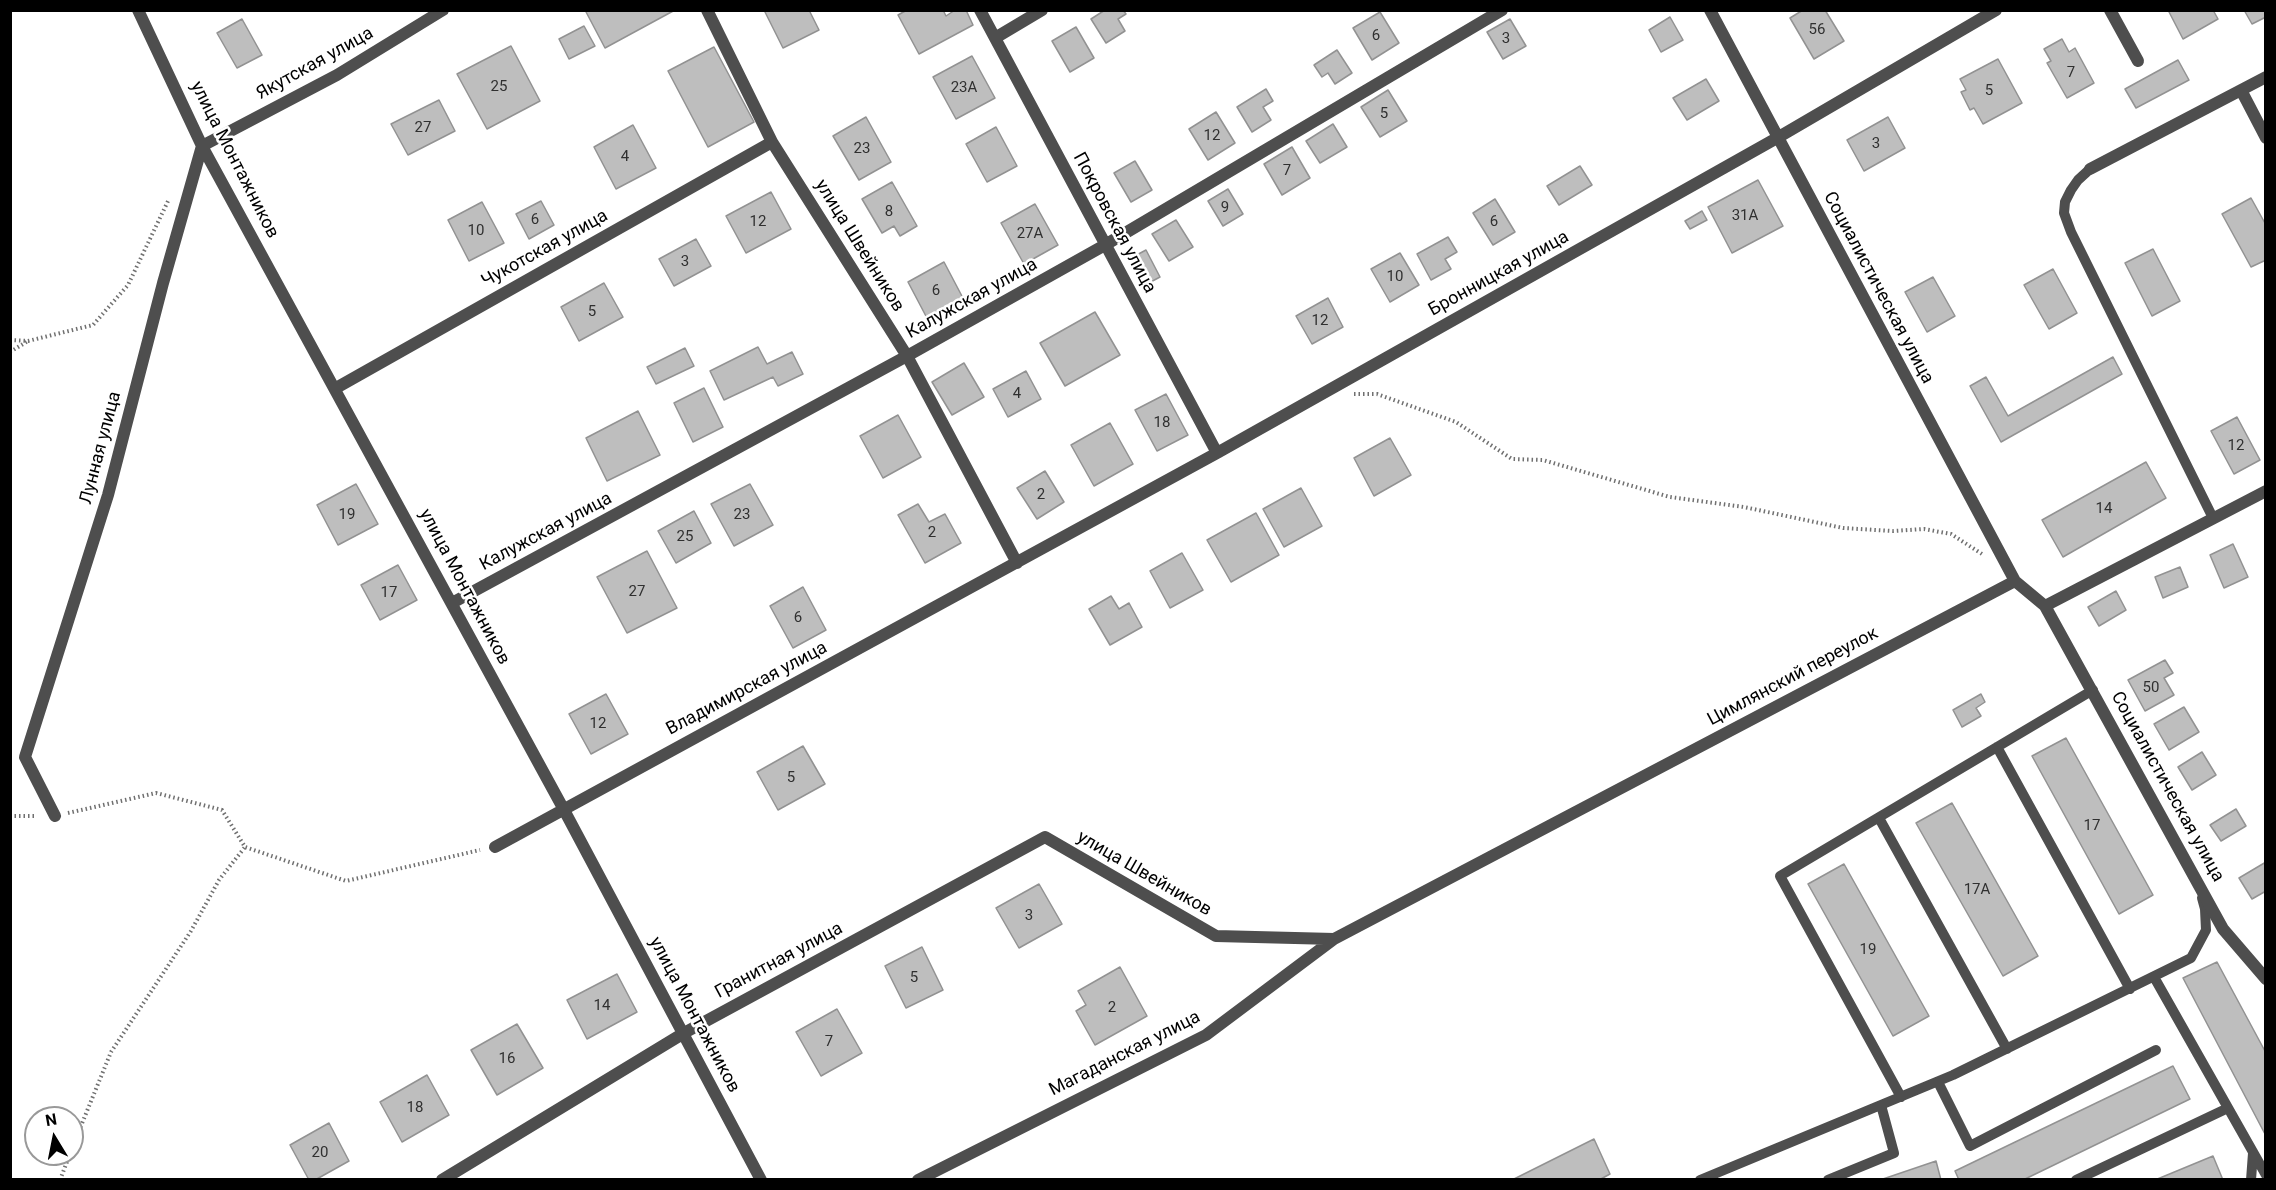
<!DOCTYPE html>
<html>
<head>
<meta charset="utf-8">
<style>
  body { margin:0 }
  #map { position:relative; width:2276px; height:1190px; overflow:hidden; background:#fff; font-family:Roboto,sans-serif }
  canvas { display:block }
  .frame { position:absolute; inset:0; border:12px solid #000; pointer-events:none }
  .north { position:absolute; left:24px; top:1106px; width:60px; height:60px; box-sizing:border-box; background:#fff; border:2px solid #999; border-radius:50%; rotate:350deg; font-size:16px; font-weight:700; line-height:24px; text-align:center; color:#000 }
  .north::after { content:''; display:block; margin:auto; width:21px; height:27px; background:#000; clip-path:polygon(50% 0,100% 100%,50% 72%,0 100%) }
</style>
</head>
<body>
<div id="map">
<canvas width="2276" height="1190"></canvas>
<div class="frame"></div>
<div class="north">N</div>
</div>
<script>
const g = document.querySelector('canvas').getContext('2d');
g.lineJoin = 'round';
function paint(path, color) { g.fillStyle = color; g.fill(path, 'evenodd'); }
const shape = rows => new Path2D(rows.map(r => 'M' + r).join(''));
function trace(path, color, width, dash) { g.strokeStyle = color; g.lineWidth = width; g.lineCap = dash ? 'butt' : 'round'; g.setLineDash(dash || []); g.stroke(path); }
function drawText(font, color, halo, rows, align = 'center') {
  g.font = font + ' Roboto,sans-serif'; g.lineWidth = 5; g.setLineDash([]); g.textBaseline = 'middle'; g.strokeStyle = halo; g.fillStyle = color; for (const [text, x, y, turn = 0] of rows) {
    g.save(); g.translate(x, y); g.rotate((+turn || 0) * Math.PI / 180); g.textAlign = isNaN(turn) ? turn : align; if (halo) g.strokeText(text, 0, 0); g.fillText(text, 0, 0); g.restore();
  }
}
const building = shape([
  [585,10,675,10,605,48,585,10],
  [764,10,809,10,819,30,783,48,764,10],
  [907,10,943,10,946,16,955,10,966,10,973,25,919,54,898,15,907,10],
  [1105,10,1123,10,1126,14,1118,19,1125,31,1106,43,1091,19,1105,10],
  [1803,10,1825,10,1844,41,1814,59,1790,18,1803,10],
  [2168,10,2213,10,2218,19,2183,39,2168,10],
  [2244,10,2266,10,2266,17,2252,24,2244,10],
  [1380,12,1399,43,1372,60,1353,28,1380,12],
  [1670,17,1683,40,1661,52,1649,30,1670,17],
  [242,19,262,55,237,68,217,33,242,19],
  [1510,19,1526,46,1503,59,1487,32,1510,19],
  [584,26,595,46,569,59,559,39,584,26],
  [1076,27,1094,58,1070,72,1052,41,1076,27],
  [2062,39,2069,52,2075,48,2094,83,2067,98,2047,63,2051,61,2044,49,2062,39],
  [511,46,540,101,487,129,457,74,511,46],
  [714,47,754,122,708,147,668,71,714,47],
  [1337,50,1352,73,1335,84,1328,73,1322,77,1314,65,1337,50],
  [972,56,995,98,956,119,933,77,972,56],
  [1998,59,2022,103,1983,124,1974,108,1970,110,1961,92,1966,90,1960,79,1998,59],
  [2178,60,2189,80,2136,108,2125,89,2178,60],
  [1706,79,1719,101,1687,120,1673,98,1706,79],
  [1266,89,1273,101,1263,107,1271,120,1252,132,1237,107,1266,89],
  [1388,90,1407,121,1380,137,1361,107,1388,90],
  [439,100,455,131,408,155,391,124,439,100],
  [1216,112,1235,143,1208,160,1189,129,1216,112],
  [866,117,891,162,859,180,833,136,866,117],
  [1888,117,1905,148,1864,171,1847,140,1888,117],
  [1333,124,1347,147,1320,163,1306,141,1333,124],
  [633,125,656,168,616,189,594,147,633,125],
  [996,127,1017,166,987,182,966,144,996,127],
  [1292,147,1310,178,1282,195,1264,164,1292,147],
  [1135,161,1152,190,1131,202,1114,173,1135,161],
  [1580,166,1592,185,1559,205,1547,186,1580,166],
  [1758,180,1783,226,1732,253,1708,207,1758,180],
  [892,182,917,226,900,236,894,226,882,233,862,199,892,182],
  [1228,189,1243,214,1223,226,1208,201,1228,189],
  [771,192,791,229,746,253,726,216,771,192],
  [2251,198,2266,225,2266,260,2251,267,2222,214,2251,198],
  [1495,199,1515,232,1493,245,1473,213,1495,199],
  [541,201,554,225,529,239,516,214,541,201],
  [482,202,504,243,469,261,448,220,482,202],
  [1035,204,1058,245,1024,264,1001,223,1035,204],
  [1702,211,1707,220,1690,229,1685,221,1702,211],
  [1176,220,1193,247,1169,261,1152,234,1176,220],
  [1448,237,1457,252,1445,259,1451,269,1431,280,1417,254,1448,237],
  [696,239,711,266,674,286,659,259,696,239],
  [2153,249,2180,301,2152,316,2125,263,2153,249],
  [1146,250,1160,277,1145,285,1131,258,1146,250],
  [1400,253,1419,285,1390,302,1371,269,1400,253],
  [944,262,964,300,928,320,908,282,944,262],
  [2053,269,2077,313,2049,329,2024,285,2053,269],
  [1933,277,1955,316,1927,332,1905,292,1933,277],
  [604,283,623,317,579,341,561,307,604,283],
  [1328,298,1343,327,1312,344,1296,316,1328,298],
  [1095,312,1120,355,1065,386,1040,343,1095,312],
  [758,347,767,364,792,352,803,374,778,386,773,377,724,400,710,371,758,347],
  [685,348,694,366,656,384,647,367,685,348],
  [2113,357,2122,374,2001,442,1970,386,1986,377,2008,416,2113,357],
  [964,363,984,397,952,415,932,382,964,363],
  [1026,371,1041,399,1008,417,993,389,1026,371],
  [704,388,723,427,693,442,674,403,704,388],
  [1166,394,1188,435,1157,451,1135,410,1166,394],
  [638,411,660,455,607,481,586,438,638,411],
  [898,415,921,457,883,478,860,436,898,415],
  [2237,417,2260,460,2234,474,2211,431,2237,417],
  [1110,423,1133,464,1094,486,1071,445,1110,423],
  [1390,438,1411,475,1374,496,1354,458,1390,438],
  [2146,462,2166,498,2063,557,2042,520,2146,462],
  [1045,471,1064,502,1037,519,1017,488,1045,471],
  [356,484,378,524,338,545,317,505,356,484],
  [750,484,773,525,734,546,711,504,750,484],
  [1301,488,1322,526,1284,547,1263,509,1301,488],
  [918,504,929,522,945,514,961,543,925,563,898,515,918,504],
  [694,511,711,543,676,563,658,531,694,511],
  [1256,513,1279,555,1231,582,1207,540,1256,513],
  [2233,544,2248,577,2224,588,2210,555,2233,544],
  [647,551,677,608,627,633,597,577,647,551],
  [1182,553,1203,590,1170,608,1150,571,1182,553],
  [398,565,417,600,380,620,361,585,398,565],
  [2180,567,2188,587,2163,598,2155,577,2180,567],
  [803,587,826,630,793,648,770,606,803,587],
  [2116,591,2126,610,2099,626,2088,607,2116,591],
  [1111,596,1119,609,1129,603,1142,627,1110,645,1089,609,1111,596],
  [2165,660,2173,673,2164,678,2174,695,2145,711,2128,680,2165,660],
  [606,694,628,734,591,754,569,714,606,694],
  [1981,694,1985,702,1976,708,1981,716,1962,727,1953,710,1981,694],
  [2184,707,2199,732,2169,750,2154,724,2184,707],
  [2066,738,2153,895,2119,914,2032,756,2066,738],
  [803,746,825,784,778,810,757,772,803,746],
  [2202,752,2216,775,2192,790,2178,767,2202,752],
  [1952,803,2038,956,2003,976,1916,823,1952,803],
  [2236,809,2246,826,2221,841,2210,825,2236,809],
  [2266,862,2266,891,2252,899,2239,878,2266,862],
  [1844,864,1929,1016,1893,1036,1808,884,1844,864],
  [1039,884,1062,924,1019,948,996,908,1039,884],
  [922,947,943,990,906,1008,885,966,922,947],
  [2217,962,2266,1053,2266,1136,2183,978,2217,962],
  [1120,967,1147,1016,1095,1045,1076,1011,1086,1005,1078,991,1120,967],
  [617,974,637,1012,587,1039,567,1000,617,974],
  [837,1009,862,1053,821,1076,796,1032,837,1009],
  [517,1024,543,1068,497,1095,471,1050,517,1024],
  [2173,1066,2190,1099,2023,1180,1959,1180,1955,1171,2173,1066],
  [427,1075,449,1115,402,1142,380,1102,427,1075],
  [329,1123,349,1161,315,1180,309,1180,290,1145,329,1123],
  [1594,1139,1610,1174,1599,1180,1512,1180,1594,1139],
  [2213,1156,2223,1180,2155,1180,2213,1156],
  [1936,1161,1941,1180,1880,1180,1936,1161]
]);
paint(building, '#bebebe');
trace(building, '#929292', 1.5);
trace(shape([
  [10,340,28,341,93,325,128,285,169,199],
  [10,352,28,341],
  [1354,394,1377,394,1456,422,1512,459,1543,460,1670,497,1744,507,1843,528,1893,531,1924,529,1951,534,1982,554],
  [68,813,156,793,222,810,245,847,346,881,480,850],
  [10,816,37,816],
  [72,1148,111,1052,191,931,219,880,245,847],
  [60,1180,70,1154]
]), '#707070', 4, [1.5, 3]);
trace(shape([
  [2090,169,2078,180,2071,190,2065,202,2064,213,2071,232,2213,518],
  [1997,747,2130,989],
  [1879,818,2007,1049],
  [2154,977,2266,1175],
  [1938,1082,1970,1146,2156,1050],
  [1901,1097,1780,876,2093,690],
  [1700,1180,1953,1075,2191,958,2206,930,2205,909,2202,898],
  [1828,1180,1894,1153,1881,1105],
  [2076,1180,2228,1108],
  [2251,1180,2253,1153]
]), '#4e4e4e', 10);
trace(shape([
  [138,10,202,146,563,808,761,1180],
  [707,10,772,142,907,356,1017,563],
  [980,10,1217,453],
  [1710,10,2015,581],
  [2110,10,2138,61],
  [995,38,1042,10],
  [2241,90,2266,138],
  [2090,169,2266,77],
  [336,388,772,142],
  [452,603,907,356,1105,245,1502,10],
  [2045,606,2223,929,2266,979],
  [55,816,25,757,108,495,163,283,202,146,337,75,443,10],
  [495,847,1217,453,1777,138,1996,10],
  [442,1180,684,1033,1045,837,1216,936,1334,939],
  [918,1180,1206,1035,1334,939,2015,581,2045,606,2266,491]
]), '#4e4e4e', 12);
drawText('15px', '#303030', null, [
  ["56",1817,30],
  ["6",1376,36],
  ["3",1506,39],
  ["7",2071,73],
  ["25",499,87],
  ["23А",964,88],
  ["5",1989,91],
  ["5",1384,114],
  ["27",423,128],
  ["12",1212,136],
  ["3",1876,144],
  ["23",862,149],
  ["4",625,157],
  ["7",1287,171],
  ["9",1225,208],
  ["8",889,212],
  ["31А",1745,216],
  ["6",535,220],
  ["12",758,222],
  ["6",1494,222],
  ["10",476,231],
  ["27А",1030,234],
  ["3",685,262],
  ["10",1395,277],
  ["6",936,291],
  ["5",592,312],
  ["12",1320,321],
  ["4",1017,394],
  ["18",1162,423],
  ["12",2236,446],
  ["2",1041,495],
  ["14",2104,509],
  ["19",347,515],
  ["23",742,515],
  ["2",932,533],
  ["25",685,537],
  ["27",637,592],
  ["17",389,593],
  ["6",798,618],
  ["50",2151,688],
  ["12",598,724],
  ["5",791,778],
  ["17",2092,826],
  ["17А",1977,890],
  ["3",1029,916],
  ["19",1868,950],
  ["5",914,978],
  ["14",602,1006],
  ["2",1112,1008],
  ["7",829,1042],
  ["16",507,1059],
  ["18",415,1108],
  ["20",320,1153]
]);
drawText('18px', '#000', '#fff', [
  ["Якутская улица",315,64,-29],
  ["улица Монтажников",234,160,63],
  ["Покровская улица",1114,223,62],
  ["улица Швейников",859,246,58],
  ["Чукотская улица",545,249,-29],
  ["Бронницкая улица",1499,274,-29],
  ["Социалистическая улица",1878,288,62],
  ["Калужская улица",972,299,-29],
  ["Лунная улица",101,448,-75],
  ["Калужская улица",546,532,-28],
  ["улица Монтажников",464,587,62],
  ["Цимлянский переулок",1793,677,-28],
  ["Владимирская улица",747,689,-28],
  ["Социалистическая улица",2167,787,61],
  ["улица Швейников",1144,874,30],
  ["Гранитная улица",779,961,-28],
  ["улица Монтажников",694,1015,62],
  ["Магаданская улица",1125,1054,-27]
]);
</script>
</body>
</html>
